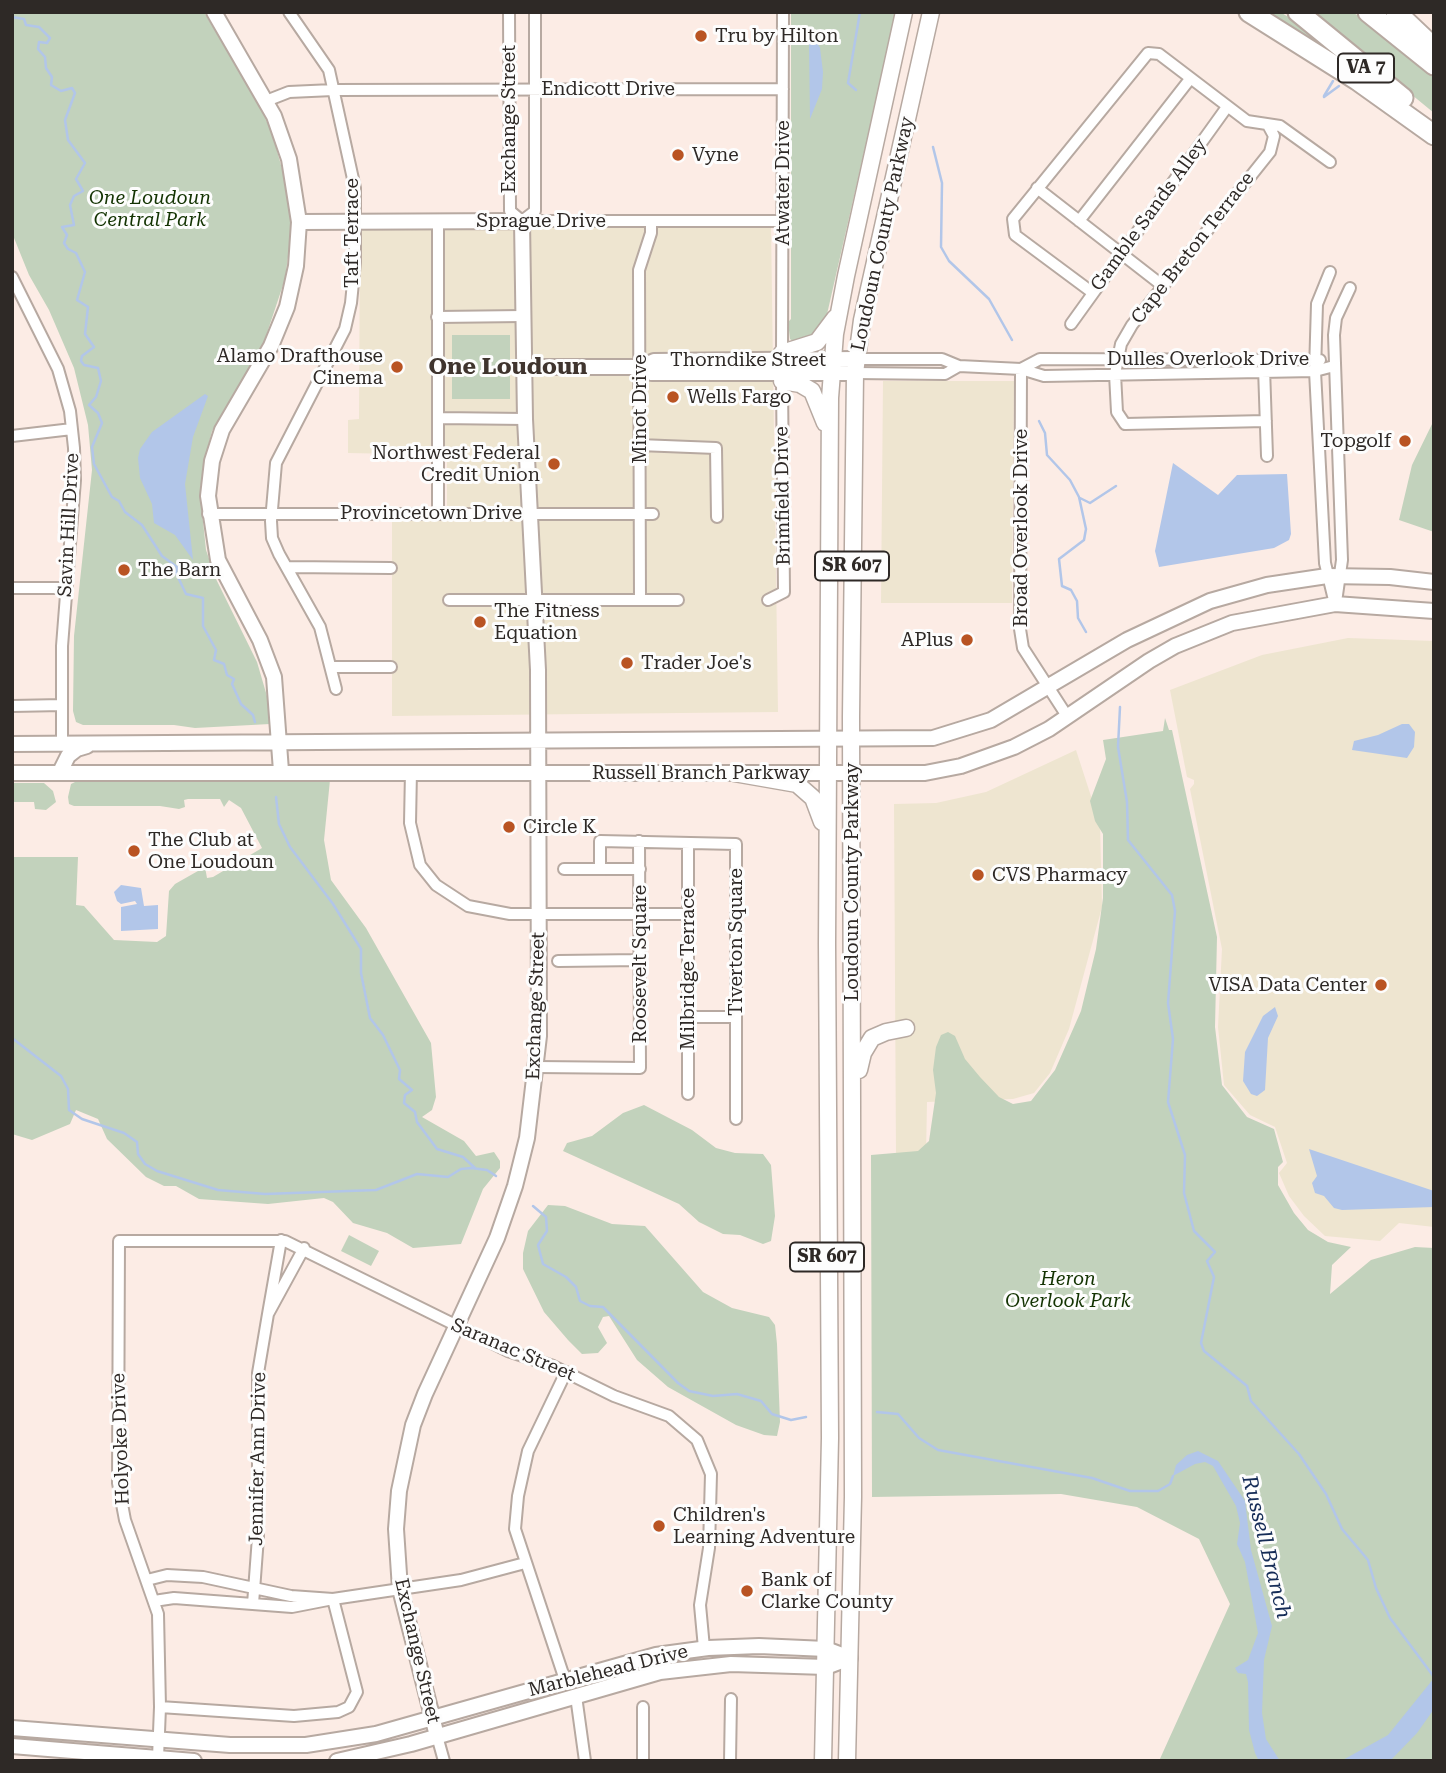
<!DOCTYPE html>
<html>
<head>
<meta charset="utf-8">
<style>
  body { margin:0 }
  #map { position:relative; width:1446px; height:1773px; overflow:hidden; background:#fcece5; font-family:"Roboto Serif",serif }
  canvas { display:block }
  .frame { position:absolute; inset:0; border:14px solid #2e2926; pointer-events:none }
</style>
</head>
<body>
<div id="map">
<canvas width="1446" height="1773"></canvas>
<div class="frame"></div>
</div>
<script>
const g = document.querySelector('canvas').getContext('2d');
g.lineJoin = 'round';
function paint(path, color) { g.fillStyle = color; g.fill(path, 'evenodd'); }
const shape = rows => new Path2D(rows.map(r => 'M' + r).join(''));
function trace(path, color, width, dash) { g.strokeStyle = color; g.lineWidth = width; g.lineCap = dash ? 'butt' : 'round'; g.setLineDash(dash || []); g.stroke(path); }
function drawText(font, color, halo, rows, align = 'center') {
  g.font = font + ' "Roboto Serif",serif'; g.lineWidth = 6; g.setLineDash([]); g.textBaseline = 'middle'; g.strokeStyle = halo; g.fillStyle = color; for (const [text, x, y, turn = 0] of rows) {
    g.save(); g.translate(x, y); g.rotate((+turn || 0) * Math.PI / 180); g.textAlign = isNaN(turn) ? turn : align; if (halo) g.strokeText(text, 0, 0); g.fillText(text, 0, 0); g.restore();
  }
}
paint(shape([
  [771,226,778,712,392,716,392,517,447,517,447,455,348,453,348,420,359,419,360,228],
  [883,381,1014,381,1012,603,881,603],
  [1348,638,1434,641,1434,1227,1399,1223,1380,1241,1325,1236,1304,1216,1289,1196,1279,1173,1287,1163,1275,1127,1250,1115,1224,1085,1218,1027,1222,949,1190,789,1194,784,1194,780,1187,777,1170,690,1262,655],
  [1076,750,1100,824,1102,907,1069,1029,1050,1073,1034,1093,1013,1099,927,1102,926,1155,896,1155,894,804,936,803,986,792]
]), '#eee5d0');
paint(shape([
  [12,12,204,12,249,88,253,90,273,136,285,180,292,227,285,279,264,342,212,431,203,466,200,493,206,550,216,579,257,662,269,703,270,724,195,728,174,725,83,725,76,722,73,711,74,636,92,470,88,425,74,368,49,310,29,275,12,233],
  [791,12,896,12,825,323,817,335,795,343,790,339,788,322,791,319],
  [1259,12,1280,12,1295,21,1370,81],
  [1311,12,1353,12,1434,78,1434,113],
  [452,335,510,335,510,399,452,399],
  [1434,420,1434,532,1399,520,1412,465],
  [1165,718,1169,730,1172,730,1217,937,1215,1027,1222,1085,1247,1117,1274,1129,1283,1162,1278,1167,1278,1185,1294,1213,1308,1230,1328,1242,1351,1247,1332,1265,1330,1294,1371,1260,1415,1247,1434,1248,1434,1761,1159,1761,1230,1604,1199,1539,1137,1507,1061,1494,872,1497,871,1155,918,1151,929,1141,936,1093,933,1070,936,1047,941,1035,948,1032,955,1036,965,1059,980,1077,999,1097,1013,1104,1031,1101,1055,1070,1081,1011,1096,949,1103,898,1103,834,1095,821,1090,801,1106,759,1103,740,1163,731],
  [311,778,330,780,324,840,331,880,366,928,431,1043,436,1097,432,1110,422,1117,464,1141,476,1156,494,1152,500,1161,500,1168,483,1189,461,1244,413,1248,387,1233,353,1223,333,1202,324,1198,268,1204,199,1199,176,1186,164,1186,146,1177,107,1139,98,1119,76,1110,70,1124,32,1140,12,1134,12,857,78,857,76,905,84,906,114,940,157,942,166,936,169,891,175,884,205,867,207,878,213,877,262,848,241,808,229,800,224,807,220,799,188,799,184,800,185,807,179,809,160,806,74,806,69,804,68,797,71,784,81,779],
  [12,783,44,783,53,791,56,802,46,810,35,809,34,802,12,802],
  [644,1105,692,1130,716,1148,735,1153,763,1154,771,1165,775,1216,771,1241,763,1244,740,1235,723,1234,699,1222,679,1204,563,1151,567,1143,592,1136,623,1113],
  [548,1205,565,1206,612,1224,645,1226,703,1292,732,1308,769,1317,775,1325,777,1344,780,1422,777,1436,764,1435,736,1425,668,1387,637,1360,609,1316,603,1317,598,1327,607,1343,598,1353,582,1354,568,1340,544,1312,523,1269,523,1253,528,1231],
  [349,1235,379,1251,371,1266,341,1251]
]), '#c2d2bc');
paint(shape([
  [812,33,820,48,823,72,822,89,810,119,809,40],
  [205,394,208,396,193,437,185,484,193,560,175,535,154,523,152,504,140,478,138,458,140,449,152,432],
  [1173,463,1218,495,1237,475,1287,474,1291,534,1289,540,1274,548,1159,567,1155,551],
  [1402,724,1409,724,1415,732,1414,747,1407,758,1352,750,1354,741,1378,735],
  [121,885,141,888,144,906,158,905,158,929,121,931,121,907,137,904,135,901,121,904,117,901,114,892],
  [1275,1007,1278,1016,1268,1038,1265,1090,1257,1096,1251,1094,1243,1081,1245,1052,1263,1016],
  [1309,1149,1434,1191,1434,1207,1342,1210,1334,1208,1324,1196,1315,1193,1312,1183,1317,1176],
  [1198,1451,1218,1461,1245,1501,1251,1550,1272,1626,1264,1660,1262,1713,1266,1739,1280,1761,1259,1761,1255,1753,1249,1730,1248,1682,1246,1674,1238,1673,1235,1668,1248,1660,1258,1633,1245,1562,1237,1544,1240,1523,1236,1506,1213,1466,1205,1462,1195,1464,1173,1476,1176,1465,1187,1455],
  [1434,1678,1434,1709,1417,1733,1390,1761,1341,1761,1388,1735]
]), '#b2c6e9');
trace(shape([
  [12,17,24,19,26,25,39,27,50,38,47,43,39,42,38,49,45,57,46,68,52,77,51,85,61,91,72,88,75,93,65,120,68,140,85,163,76,179,83,191,74,196,70,205,74,225,62,227,67,235,64,243,68,249,76,253,85,272,77,300,88,307,85,334,94,347,82,356,81,361,84,365,98,368,101,381,96,397,89,405,98,413,102,423,92,447,94,464,112,497,119,501,125,512,142,525,162,556,177,567,176,573,186,594,203,598,203,626,216,650,214,660,224,664,227,675,234,679,232,684,241,704,253,715,255,722],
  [856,90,848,83,860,12],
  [1324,96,1333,81],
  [1324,97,1339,86],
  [933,147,942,183,941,247,949,261,989,299,1012,340],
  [1039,421,1045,433,1047,455,1070,480,1079,497,1086,529,1084,540,1059,559,1062,586,1071,590,1077,601,1078,618,1086,632],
  [1080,498,1090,503,1116,486],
  [1120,707,1118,747,1127,802,1128,840,1172,895,1175,911,1168,1003,1173,1039,1168,1102,1185,1155,1184,1193,1194,1231,1215,1252,1207,1261,1214,1277,1201,1343,1204,1351,1247,1386,1251,1401,1299,1454,1326,1494,1342,1529,1368,1560,1376,1588,1390,1618,1434,1677],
  [276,797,279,824,290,847,333,904,361,949,361,973,370,1018,383,1035,400,1070,399,1079,412,1090,405,1095,404,1103,415,1112,417,1122,437,1149,463,1157,475,1168],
  [12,1038,61,1076,68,1089,69,1110,82,1119,124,1133,137,1142,138,1154,145,1164,157,1171,218,1190,265,1194,376,1190,417,1174,448,1177,461,1169,471,1168,487,1170,496,1176],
  [533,1206,546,1217,547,1231,538,1245,543,1264,566,1277,576,1287,580,1301,590,1306,603,1307,678,1383,689,1391,713,1396,737,1394,761,1401,772,1414,791,1420,806,1417],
  [877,1412,898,1414,919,1438,938,1450,1092,1478,1130,1491,1158,1491,1170,1484,1173,1476]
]), '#b2c6e9', 2.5);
const street = shape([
  [289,12,329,70,355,188,355,262,351,303,345,329,276,463,271,521,272,538,279,554,320,627,336,689],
  [509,12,510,211,522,221],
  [266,101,289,92,333,90,783,89],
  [1037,188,1163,286],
  [438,221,438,513],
  [522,221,783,221],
  [522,221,535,211,535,12],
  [1079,221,1190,79],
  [1330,272,1317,304,1315,371,1325,563,1335,604],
  [12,277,58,369,70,411,74,448,75,480,62,646,62,744],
  [1093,293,1015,235,1013,219,1148,53,1159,54,1247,121,1280,126,1330,162],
  [437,317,523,316],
  [1071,324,1227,107],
  [782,353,783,12],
  [856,359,942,359,959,366,1021,369,1044,376,1315,371,1334,366],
  [1264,368,1267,456],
  [1021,369,1020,629,1023,648,1067,716],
  [1021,369,1040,359,1320,360],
  [855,373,945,374,959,366],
  [438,418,525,419],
  [1266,421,1125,424,1117,412,1115,374,1121,344,1132,325,1270,152,1274,136,1268,125],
  [12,436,72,429],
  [639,445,716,448,717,517],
  [208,514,653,514],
  [288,567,391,568],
  [12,588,66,588],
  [449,600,678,600],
  [640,600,639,270,651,233,651,221],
  [768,600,784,592,782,381],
  [1336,602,1342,560,1334,335,1336,318,1350,288],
  [332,667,391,667],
  [12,706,62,705],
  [411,771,410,823,420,865,436,885,468,906,510,914,688,914],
  [688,845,688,1094],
  [564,869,640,869],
  [600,869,600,841,736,844,736,1119],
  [558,961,640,960],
  [687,1017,736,1017],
  [537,1067,640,1068,639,841],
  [281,1240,268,1314,304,1248],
  [147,1580,167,1575,203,1577,291,1596,333,1599,292,1607,174,1598,154,1601],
  [253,1604,258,1537,258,1373,268,1314],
  [565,1680,515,1529,518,1496,528,1451,566,1372],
  [576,1696,585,1761],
  [160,1707,294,1716,338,1712,349,1707,357,1692,333,1599,461,1580,525,1563],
  [437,1736,444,1761],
  [158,1758,160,1707,158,1614,125,1520,118,1483,119,1241,285,1241,508,1351,553,1366,614,1396,669,1416,697,1440,711,1474,709,1548,700,1605,704,1648],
  [643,1761,643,1707],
  [730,1761,731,1699]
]);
const secondary = shape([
  [214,12,274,116,289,159,299,222,296,266,287,307,271,346,222,430,212,461,208,496,218,560,260,640,274,677,281,771],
  [299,222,522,221,525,419,538,670,539,1036,527,1138,515,1186,497,1238,425,1394,413,1425,399,1491,396,1529,400,1589,437,1736],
  [524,367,641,367,654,361,856,359],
  [641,367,652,373,855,373],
  [12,744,933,738,991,720,1127,640,1210,601,1267,585,1327,576,1390,577,1434,582],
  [60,772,68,756,77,749,87,746],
  [12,773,925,773,961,766,1014,747,1049,729,1149,661,1175,646,1232,623,1335,604,1434,611],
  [12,1728,230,1745,306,1745,376,1734,656,1655,708,1648,759,1646,826,1649,850,1658],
  [12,1746,194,1761],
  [337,1761,411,1744,660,1672,731,1664,826,1667,850,1658]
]);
const primary = shape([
  [782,353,817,342,835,318],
  [782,381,800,384,812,391,825,423],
  [734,773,797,784,813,798,822,822],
  [859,1070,863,1053,872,1038,886,1032,906,1028],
  [823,1761,830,1438,827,943,830,398,835,334,846,276,904,12],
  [847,1761,853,1497,851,717,855,373,862,320,931,12]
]);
const highway = shape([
  [1249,12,1357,80,1434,135],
  [1298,12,1403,98],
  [1368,12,1434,65],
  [1396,12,1434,48]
]);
trace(street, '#b7a9a1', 14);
trace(secondary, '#b7a9a1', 18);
trace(primary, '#b7a9a1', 19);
trace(highway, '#b7a9a1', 23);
trace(street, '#fff', 10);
trace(secondary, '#fff', 14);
trace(primary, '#fff', 16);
trace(highway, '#fff', 19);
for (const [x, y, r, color] of [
  [701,36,7,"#b95423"],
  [678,155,7,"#b95423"],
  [397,367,7,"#b95423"],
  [673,397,7,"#b95423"],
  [1405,441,7,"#b95423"],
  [554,464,7,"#b95423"],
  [124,570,7,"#b95423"],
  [480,622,7,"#b95423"],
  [967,640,7,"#b95423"],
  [627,663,7,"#b95423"],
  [509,827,7,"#b95423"],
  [134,851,7,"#b95423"],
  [978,875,7,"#b95423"],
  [1381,985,7,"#b95423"],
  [659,1526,7,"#b95423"],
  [747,1591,7,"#b95423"]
]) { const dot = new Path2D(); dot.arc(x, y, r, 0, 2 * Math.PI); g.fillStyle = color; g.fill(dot); trace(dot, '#fdfdfd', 2.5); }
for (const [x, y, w] of [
  [1366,68,56],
  [852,566,74],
  [827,1257,74]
]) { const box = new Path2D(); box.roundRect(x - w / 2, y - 14.5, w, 29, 5); g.fillStyle = '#fdfdfd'; g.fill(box); trace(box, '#2e2926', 2); }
drawText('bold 18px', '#2e2926', null, [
  ["VA 7",1366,68],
  ["SR 607",852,566],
  ["SR 607",827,1257]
]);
drawText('19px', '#2e2926', '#fdfdfd', [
  ["Tru by Hilton",715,36],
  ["Vyne",692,155],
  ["Alamo Drafthouse",383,356,"right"],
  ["Cinema",383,378,"right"],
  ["Wells Fargo",687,397],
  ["Topgolf",1391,441,"right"],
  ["Northwest Federal",540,453,"right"],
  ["Credit Union",540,475,"right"],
  ["The Barn",138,570],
  ["The Fitness",494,611],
  ["Equation",494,633],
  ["APlus",953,640,"right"],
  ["Trader Joe's",641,663],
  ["Circle K",523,827],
  ["The Club at",148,840],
  ["One Loudoun",148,862],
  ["CVS Pharmacy",992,875],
  ["VISA Data Center",1367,985,"right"],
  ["Children's",673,1515],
  ["Learning Adventure",673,1537],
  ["Bank of",761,1580],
  ["Clarke County",761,1602]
], 'left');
drawText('19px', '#2e2926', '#fdfdfd', [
  ["Endicott Drive",608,89],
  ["Exchange Street",509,119,-90],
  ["Atwater Drive",783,183,-90],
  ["Gamble Sands Alley",1149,215,-54],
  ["Sprague Drive",541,221],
  ["Taft Terrace",352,233,-90],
  ["Loudoun County Parkway",883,234,-78],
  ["Cape Breton Terrace",1193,248,-52],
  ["Dulles Overlook Drive",1208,359],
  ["Thorndike Street",748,360],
  ["Minot Drive",640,409,-90],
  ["Brimfield Drive",783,496,-91],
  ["Provincetown Drive",431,513],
  ["Savin Hill Drive",69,525,-87],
  ["Broad Overlook Drive",1021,528,-90],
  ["Russell Branch Parkway",701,773],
  ["Loudoun County Parkway",852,882,-90],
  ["Tiverton Square",736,942,-90],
  ["Roosevelt Square",640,964,-90],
  ["Milbridge Terrace",688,969,-90],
  ["Exchange Street",536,1006,-88],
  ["Saranac Street",513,1350,23],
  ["Holyoke Drive",121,1439,-92],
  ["Jennifer Ann Drive",258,1459,-89],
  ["Exchange Street",417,1651,77],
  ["Marblehead Drive",608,1671,-14]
]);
drawText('italic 19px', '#133302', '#fdfdfd', [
  ["One Loudoun",150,198],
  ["Central Park",150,220],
  ["Heron",1068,1279],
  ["Overlook Park",1068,1301]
]);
drawText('italic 21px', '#152c57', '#fdfdfd', [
  ["Russell Branch",1266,1547,76]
]);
drawText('bold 23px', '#3f342e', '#fdfdfd', [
  ["One Loudoun",508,367]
]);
</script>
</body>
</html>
